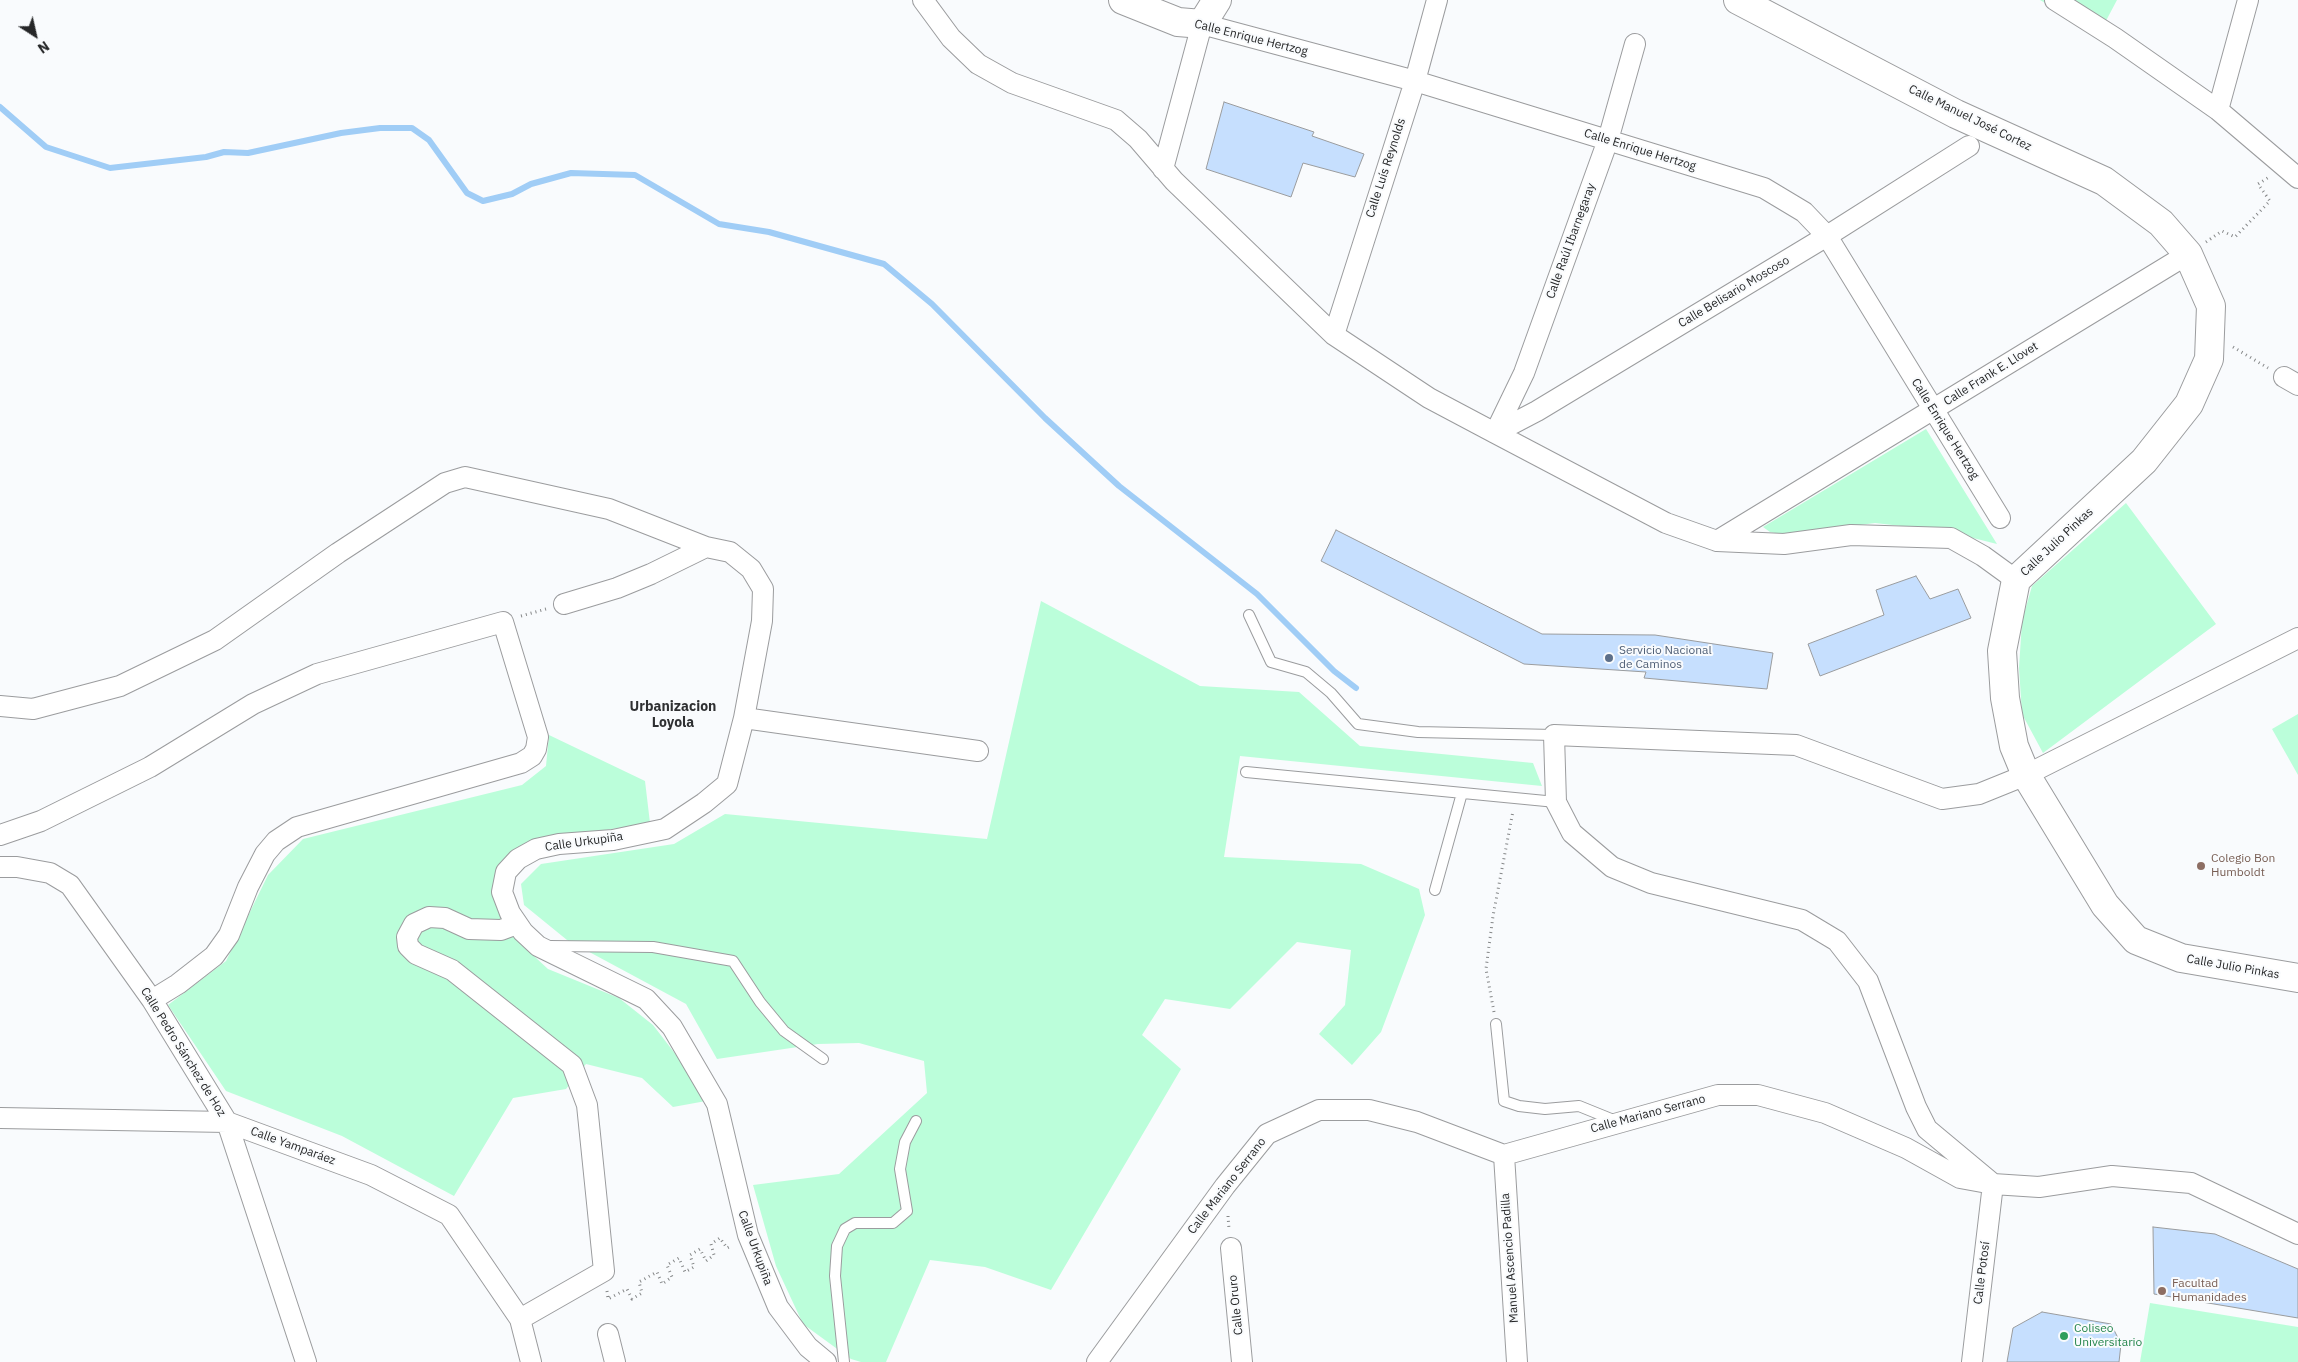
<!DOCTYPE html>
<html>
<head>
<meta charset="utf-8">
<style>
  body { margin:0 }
  #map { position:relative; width:2298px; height:1362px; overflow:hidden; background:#f9fbfd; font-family:"IBM Plex Sans",sans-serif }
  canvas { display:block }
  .north { position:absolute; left:10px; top:10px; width:50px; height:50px; -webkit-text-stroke:4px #f9fbfd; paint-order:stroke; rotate:145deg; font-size:14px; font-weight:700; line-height:20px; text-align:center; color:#262728 }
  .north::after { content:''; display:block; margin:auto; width:18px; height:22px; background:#262728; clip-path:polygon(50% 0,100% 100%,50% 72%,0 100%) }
</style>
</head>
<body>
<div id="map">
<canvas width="2298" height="1362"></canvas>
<div class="north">N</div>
</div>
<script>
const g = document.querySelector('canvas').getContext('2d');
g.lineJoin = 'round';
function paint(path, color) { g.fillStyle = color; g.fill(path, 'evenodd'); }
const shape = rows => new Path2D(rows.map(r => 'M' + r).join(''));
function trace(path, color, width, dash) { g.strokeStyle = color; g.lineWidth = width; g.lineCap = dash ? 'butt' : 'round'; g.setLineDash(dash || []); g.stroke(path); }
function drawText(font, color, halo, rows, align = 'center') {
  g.font = font + ' "IBM Plex Sans",sans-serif'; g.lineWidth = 4; g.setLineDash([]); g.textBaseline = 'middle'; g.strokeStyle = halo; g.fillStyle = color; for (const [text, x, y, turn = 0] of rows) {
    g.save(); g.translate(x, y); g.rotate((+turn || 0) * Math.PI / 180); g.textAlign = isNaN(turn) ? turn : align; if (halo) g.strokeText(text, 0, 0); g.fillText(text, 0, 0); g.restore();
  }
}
paint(shape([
  [2040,0,2117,0,2099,34],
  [1926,429,1997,544,1945,531,1875,523,1785,535,1770,532,1763,527],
  [2126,503,2216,624,2043,753,2022,714,2019,668,2022,621,2032,586],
  [1041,601,1200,686,1299,692,1360,746,1533,763,1542,786,1240,756,1224,857,1361,864,1419,889,1425,915,1381,1032,1352,1065,1319,1034,1345,1005,1351,950,1297,942,1230,1009,1165,999,1142,1035,1181,1069,1051,1290,985,1267,930,1260,886,1362,861,1362,851,1359,803,1324,776,1266,753,1185,839,1174,927,1093,924,1061,859,1043,818,1044,717,1059,686,1004,567,940,524,905,521,884,541,864,674,844,725,814,987,839],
  [2298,714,2298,775,2272,729],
  [549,735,645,781,650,823,541,840,499,892,507,931,548,969,619,998,653,1025,680,1060,706,1101,673,1107,642,1078,586,1064,566,1089,513,1098,454,1196,342,1136,226,1091,168,1005,226,961,268,875,303,839,522,785,546,766],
  [2150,1303,2298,1327,2298,1362,2140,1362]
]), '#bbfeda');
trace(shape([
  [0,107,46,147,110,168,206,157,224,152,248,153,341,133,380,128,412,128,429,140,467,193,483,201,512,194,531,184,571,173,635,175,719,224,769,232,884,264,932,304,1045,418,1119,486,1257,594,1334,671,1356,688]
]), '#a0cdf6', 6);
const building = shape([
  [1224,102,1314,132,1312,136,1364,154,1355,177,1303,163,1291,197,1206,169,1224,102],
  [1336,530,1542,634,1655,635,1773,653,1767,689,1644,678,1646,672,1524,664,1321,561,1336,530],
  [1916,576,1930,599,1958,589,1971,618,1820,676,1808,644,1884,615,1876,590,1916,576],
  [2153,1227,2215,1234,2298,1269,2298,1318,2154,1294,2153,1227],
  [2042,1312,2111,1324,2121,1344,2119,1362,2007,1362,2013,1328,2042,1312]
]);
paint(building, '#c6dffe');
trace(building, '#9a9c9e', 1);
const lane = shape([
  [1249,615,1271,662,1306,672,1331,693,1358,724,1418,732,1554,735],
  [1246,772,1556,802],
  [1435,890,1462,793],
  [549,946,653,947,733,961,760,1002,784,1031,823,1059],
  [1496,1024,1504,1101,1519,1106,1545,1109,1579,1106,1616,1121],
  [844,1362,835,1276,837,1246,845,1229,855,1223,893,1223,907,1211,900,1169,905,1142,916,1121]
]);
const street = shape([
  [923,0,951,38,978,64,1012,83,1116,120,1138,139,1174,181,1334,335,1429,398,1495,433,1666,523,1717,541,1784,544,1851,535,1951,538,1983,556,2016,580],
  [2055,0,2115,38,2218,110,2298,178],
  [2218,110,2248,0],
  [1163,169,1202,24,1415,81,1764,188,1804,212,1827,236,2000,518],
  [1334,335,1415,81,1437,0],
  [2284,377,2298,385],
  [1495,433,1537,411,1827,236,1969,146],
  [1495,433,1524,373,1608,140,1635,44],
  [1717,541,2188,254],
  [564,604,617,588,651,574,706,547,730,552,751,569,763,589,762,621,744,718,727,784,704,803,665,829,613,840,559,844,536,849,518,859,506,872,502,892,510,913,523,932,538,946,646,999,672,1027,717,1104,748,1235,778,1307,808,1347,826,1362],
  [0,706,33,709,120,686,215,640,338,553,445,483,465,477,609,509,706,547],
  [744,718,978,751],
  [0,835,41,821,150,767,253,704,317,674,503,622,538,737,536,749,532,756,521,763,297,827,276,841,265,854,248,887,229,935,214,956,178,984,152,1000],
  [0,867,17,867,50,873,70,885,152,1000,227,1122,306,1362],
  [517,924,501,930,469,929,445,918,429,917,414,924,407,937,408,946,416,954,452,970,572,1065,587,1105,604,1271,520,1319],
  [0,1118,227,1122,371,1175,449,1215,520,1319,531,1362],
  [1504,1155,1517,1362],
  [1231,1248,1242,1362],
  [608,1334,615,1362],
  [1097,1362,1225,1186,1267,1134,1319,1110,1369,1110,1417,1122,1504,1155,1718,1095,1758,1095,1825,1113,1906,1148,1960,1178,1993,1184,2039,1187,2112,1176,2191,1183,2298,1234],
  [1972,1362,1993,1184,1927,1129,1916,1107,1868,981,1837,941,1802,920,1651,883,1612,867,1572,833,1556,802,1554,735,1796,745,1942,799,1979,794,2026,775,2298,638]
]);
const secondary = shape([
  [1123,0,1178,22,1202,24,1217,0],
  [1738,0,1956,114,2104,181,2161,223,2188,254,2211,306,2209,359,2189,404,2144,461,2016,580,2002,651,2005,698,2014,746,2026,775,2105,905,2136,940,2181,958,2298,978]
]);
trace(lane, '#9b9c9e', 12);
trace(street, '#9b9c9e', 22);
trace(secondary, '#9b9c9e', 30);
trace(shape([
  [2206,242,2222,231,2235,237,2270,201,2258,184,2269,177],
  [2233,347,2268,368],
  [521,616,546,609],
  [1494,1012,1486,969,1493,916,1513,811],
  [1228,1216,1229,1229],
  [607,1291,608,1299,627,1289,632,1299,642,1293,639,1282,657,1272,662,1284,672,1277,667,1265,679,1258,685,1272,694,1267,690,1255,700,1249,706,1261,714,1255,711,1244,720,1238,727,1248,731,1246]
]), '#858788', 3, [1, 4]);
trace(lane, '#fff', 10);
trace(street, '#fff', 20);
trace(secondary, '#fff', 28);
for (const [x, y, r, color] of [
  [1609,658,5,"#5c6f8a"],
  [2201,866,5,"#8d6e63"],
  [2162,1291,5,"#8d6e63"],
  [2064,1336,5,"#2e9e5b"]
]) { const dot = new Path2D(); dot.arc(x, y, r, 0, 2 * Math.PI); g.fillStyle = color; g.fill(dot); trace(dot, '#f9fbfd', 2); }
drawText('12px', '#262728', '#f9fbfd', [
  ["Calle Enrique Hertzog",1251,38,14],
  ["Calle Manuel José Cortez",1970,118,26],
  ["Calle Enrique Hertzog",1640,150,17],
  ["Calle Luís Reynolds",1386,168,-72],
  ["Calle Raúl Ibarnegaray",1571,241,-70],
  ["Calle Belisario Moscoso",1734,292,-31],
  ["Calle Frank E. Llovet",1991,374,-32],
  ["Calle Enrique Hertzog",1945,429,58],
  ["Calle Julio Pinkas",2057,542,-43],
  ["Calle Urkupiña",584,842,-8],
  ["Calle Julio Pinkas",2233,967,10],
  ["Calle Pedro Sánchez de Hoz",183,1052,58],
  ["Calle Mariano Serrano",1648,1114,-15],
  ["Calle Yamparáez",293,1146,20],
  ["Calle Mariano Serrano",1227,1186,-52],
  ["Calle Urkupiña",755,1248,70],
  ["Manuel Ascencio Padilla",1510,1258,-94],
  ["Calle Potosí",1982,1273,-83],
  ["Calle Oruro",1236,1305,-96]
]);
drawText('12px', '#4e5e75', '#f9fbfd', [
  ["Servicio Nacional",1619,651],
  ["de Caminos",1619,665]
], 'left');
drawText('12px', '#785e54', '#f9fbfd', [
  ["Colegio Bon",2211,859],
  ["Humboldt",2211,873],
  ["Facultad",2172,1284],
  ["Humanidades",2172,1298]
], 'left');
drawText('12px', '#27864d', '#f9fbfd', [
  ["Coliseo",2074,1329],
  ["Universitario",2074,1343]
], 'left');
drawText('bold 14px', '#2f3032', '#f9fbfd', [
  ["Urbanizacion",673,707],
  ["Loyola",673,723]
]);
</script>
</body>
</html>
